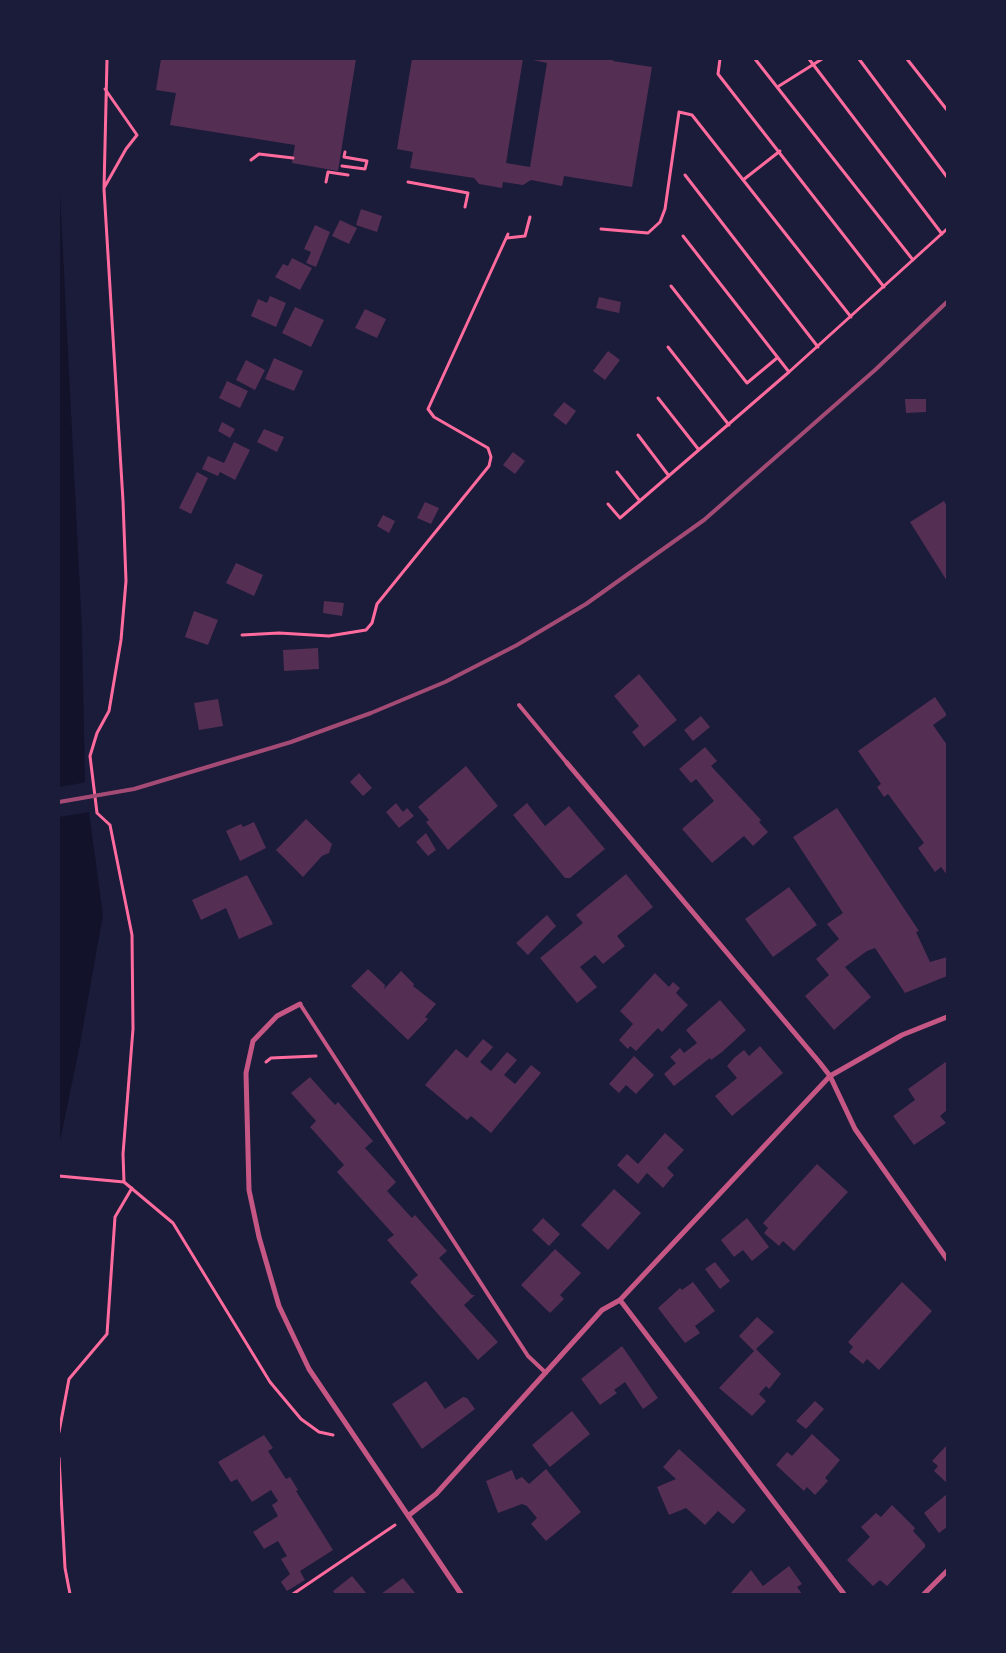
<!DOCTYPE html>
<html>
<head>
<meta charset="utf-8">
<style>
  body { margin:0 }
  #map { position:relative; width:1006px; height:1653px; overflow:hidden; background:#1b1b3a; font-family:Quicksand,sans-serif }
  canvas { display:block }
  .frame { position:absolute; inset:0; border:60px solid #1b1b3a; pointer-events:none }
</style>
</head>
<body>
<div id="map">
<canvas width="1006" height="1653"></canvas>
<div class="frame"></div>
</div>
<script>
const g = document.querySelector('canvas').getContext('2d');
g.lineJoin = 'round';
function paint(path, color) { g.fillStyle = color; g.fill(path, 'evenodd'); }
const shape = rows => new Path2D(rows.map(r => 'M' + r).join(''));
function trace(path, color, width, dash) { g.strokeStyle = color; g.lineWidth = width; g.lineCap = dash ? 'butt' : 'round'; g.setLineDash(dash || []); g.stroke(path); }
paint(shape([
  [59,173,82,631,85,783,103,915,80,1044,59,1146]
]), '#12122b');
paint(shape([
  [87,782,90,812,59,817,59,787]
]), '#1b1b3a');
paint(shape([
  [161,59,356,59,338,171,292,163,295,145,170,125,176,93,156,90],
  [412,59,523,59,506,163,530,167,547,63,528,59,613,59,613,61,652,67,632,187,564,176,562,186,531,180,523,185,503,182,502,188,479,184,474,178,410,168,413,152,397,149],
  [361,209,382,216,377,232,356,225],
  [340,220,357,228,349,244,332,236],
  [315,225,330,232,316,267,306,263,311,252,304,249],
  [292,258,312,268,300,290,275,277,283,264,288,266],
  [270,296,286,303,276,327,251,316,258,299,267,303],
  [599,297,621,302,619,313,596,308],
  [295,307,324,320,311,347,282,333],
  [365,309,386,319,377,338,355,328],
  [608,351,620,360,605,380,593,371],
  [274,358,303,371,294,391,265,379],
  [246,360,265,370,255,390,236,380],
  [227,381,248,391,240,408,219,398],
  [905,399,926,399,926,412,906,413],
  [564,402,576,411,566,425,553,415],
  [222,422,235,429,230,438,218,431],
  [264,429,284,437,277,452,257,442],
  [234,442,250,450,235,480,220,472,218,476,202,469,208,456,224,463],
  [513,452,525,461,515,474,503,465],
  [197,472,208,478,191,514,179,508],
  [944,501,947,507,947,581,910,522],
  [425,502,439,508,431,524,417,518],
  [383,515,395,521,389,533,377,526],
  [236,563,263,575,254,596,226,583],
  [324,601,344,603,342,616,323,613],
  [194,611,218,620,208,645,185,637],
  [318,648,319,669,284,671,283,650],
  [639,674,677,720,644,747,632,732,639,726,614,696],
  [935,697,947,715,933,725,947,745,947,875,941,867,935,872,918,848,924,843,888,794,884,797,877,787,881,784,858,751],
  [218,699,223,726,199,730,194,703],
  [701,716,710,727,693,741,684,730],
  [705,747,717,761,711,766,761,820,759,822,768,832,753,846,744,836,712,863,682,829,714,801,696,779,691,783,679,769],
  [466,766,498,806,448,850,426,822,429,820,418,807],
  [359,773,372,788,363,796,350,782],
  [396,803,403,812,407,808,414,816,399,828,386,812],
  [527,803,545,826,569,806,605,849,570,878,565,878,513,815],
  [837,808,919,931,916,932,930,962,947,957,947,976,905,993,875,948,867,951,845,967,871,997,834,1030,805,996,829,975,816,959,839,939,827,924,843,913,793,837],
  [306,819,332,844,329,853,322,856,303,877,276,850],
  [254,822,266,848,240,861,226,831,241,824,243,827],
  [426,833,436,850,428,856,416,842],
  [626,874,653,907,617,936,625,946,603,964,595,955,580,967,597,987,577,1003,540,958,583,923,576,915],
  [247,875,273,924,239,939,226,908,201,920,192,900],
  [789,887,817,925,773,957,745,919],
  [547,915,556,926,528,955,516,943],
  [368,969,385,985,384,989,401,971,414,984,413,986,436,1004,425,1017,428,1019,408,1040,351,986],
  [655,973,669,987,673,982,680,988,676,993,688,1005,662,1032,658,1028,636,1051,630,1046,628,1049,619,1040,633,1024,620,1011],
  [720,1000,746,1030,722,1052,711,1060,710,1058,674,1086,664,1074,676,1063,670,1057,680,1048,684,1053,697,1043,686,1030],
  [483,1039,493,1047,480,1062,491,1071,507,1052,517,1060,504,1075,515,1084,531,1065,541,1073,491,1133,471,1116,467,1120,425,1085,456,1049,467,1058],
  [760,1046,783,1073,732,1116,715,1096,737,1078,727,1066,734,1058,744,1050,749,1056],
  [634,1056,654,1075,636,1094,626,1085,619,1093,609,1084],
  [947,1061,947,1110,940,1116,946,1123,914,1145,893,1116,915,1100,908,1089],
  [310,1077,335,1105,338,1102,373,1141,365,1148,396,1182,387,1191,412,1218,415,1215,447,1251,439,1258,472,1295,475,1295,464,1305,498,1342,478,1360,410,1282,418,1275,387,1240,394,1235,337,1172,344,1165,310,1127,316,1121,291,1093],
  [665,1133,684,1150,667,1168,674,1175,663,1188,647,1173,638,1184,617,1165,627,1154,638,1164],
  [817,1164,848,1192,794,1251,783,1241,779,1246,764,1233,768,1228,763,1223],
  [614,1189,641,1213,608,1250,581,1225],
  [543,1218,560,1234,549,1246,532,1230],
  [747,1218,769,1247,752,1261,743,1250,734,1257,721,1240],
  [555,1249,581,1273,560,1295,564,1299,550,1313,521,1285],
  [715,1262,730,1281,720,1289,705,1269],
  [693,1282,715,1311,695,1326,700,1333,685,1343,658,1308,680,1288,682,1290],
  [902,1282,932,1311,879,1370,867,1359,863,1364,849,1352,853,1347,848,1342],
  [757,1317,774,1332,756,1349,781,1374,769,1389,766,1386,759,1394,766,1401,752,1416,719,1388,754,1351,739,1336],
  [622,1346,658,1398,643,1409,625,1382,614,1390,617,1393,600,1405,581,1379],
  [426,1381,445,1409,463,1397,467,1398,475,1409,422,1449,392,1404],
  [815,1401,824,1409,806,1429,796,1421],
  [572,1411,590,1434,550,1467,532,1445],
  [812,1434,840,1460,825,1478,828,1481,815,1495,807,1487,804,1491,776,1465,787,1452,792,1456],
  [264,1435,273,1448,268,1451,286,1479,290,1477,298,1490,296,1491,333,1550,300,1571,305,1580,287,1591,281,1582,290,1574,281,1559,287,1556,278,1541,264,1549,253,1532,278,1516,272,1505,278,1501,271,1490,252,1502,237,1479,231,1482,218,1462],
  [947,1445,947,1483,934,1471,938,1466,932,1461],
  [679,1449,746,1510,733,1524,718,1511,705,1525,686,1508,669,1515,657,1487,676,1479,663,1467],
  [546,1469,581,1512,546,1541,531,1524,537,1518,527,1506,522,1504,498,1513,486,1481,512,1470,516,1480,522,1477,529,1484],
  [947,1494,947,1527,939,1533,924,1513],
  [892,1505,915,1528,913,1531,925,1544,925,1547,887,1586,880,1580,873,1586,847,1560,870,1537,861,1527,876,1513,881,1517],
  [789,1566,802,1584,797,1587,802,1594,730,1594,751,1570,763,1586],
  [352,1576,367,1594,335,1594,333,1591],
  [403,1578,416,1594,381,1594]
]), '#542f53');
trace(shape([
  [107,59,104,189,123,501,126,581,121,640,109,711,97,733,90,756,97,813,110,825,132,935,133,1029,123,1154,124,1182],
  [720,59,718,74,884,287],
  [755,59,913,260],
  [809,59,942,234],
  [859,59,947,177],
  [907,59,947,110],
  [779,86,822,59],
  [251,160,259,154,293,158],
  [342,166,365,169,367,161,344,157,345,152],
  [685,175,818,347],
  [743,180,780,151],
  [326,182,328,172,348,175],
  [408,182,468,193,465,207],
  [104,188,126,149,137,135,105,89],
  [601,229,648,233,660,222,665,209,679,112,692,115,851,317],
  [683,236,789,372],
  [507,238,525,236,530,217],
  [671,286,747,383,777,358],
  [668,347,729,425],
  [658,398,699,450],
  [638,435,669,476],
  [617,472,640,501],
  [608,504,620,518,789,372,947,229],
  [242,635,279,633,329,636,366,630,372,623,377,604,489,466,491,457,488,448,434,417,428,409,508,234],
  [266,1062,271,1058,316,1056],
  [59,1176,124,1182,173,1223,270,1382,301,1419,319,1432,333,1435],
  [59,1432,69,1379,107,1334,115,1217,132,1188],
  [59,1458,65,1568,70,1594],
  [293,1594,395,1525]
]), '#ff6b9d', 3);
trace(shape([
  [519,705,567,763],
  [300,1004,528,1356,546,1373]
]), '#c65784', 4);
trace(shape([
  [567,763,820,1063,830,1076,855,1129,947,1259],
  [300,1004,277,1016,253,1041,246,1073,249,1190,259,1237,279,1306,309,1369,461,1594],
  [620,1300,844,1594],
  [408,1516,436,1494,602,1310,620,1300,830,1076,902,1035,947,1017],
  [924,1594,947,1571]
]), '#c65784', 5);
trace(shape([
  [59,802,134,789,291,742,371,713,445,682,517,645,586,604,704,520,875,370,947,302]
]), '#a44b75', 4);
</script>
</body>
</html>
